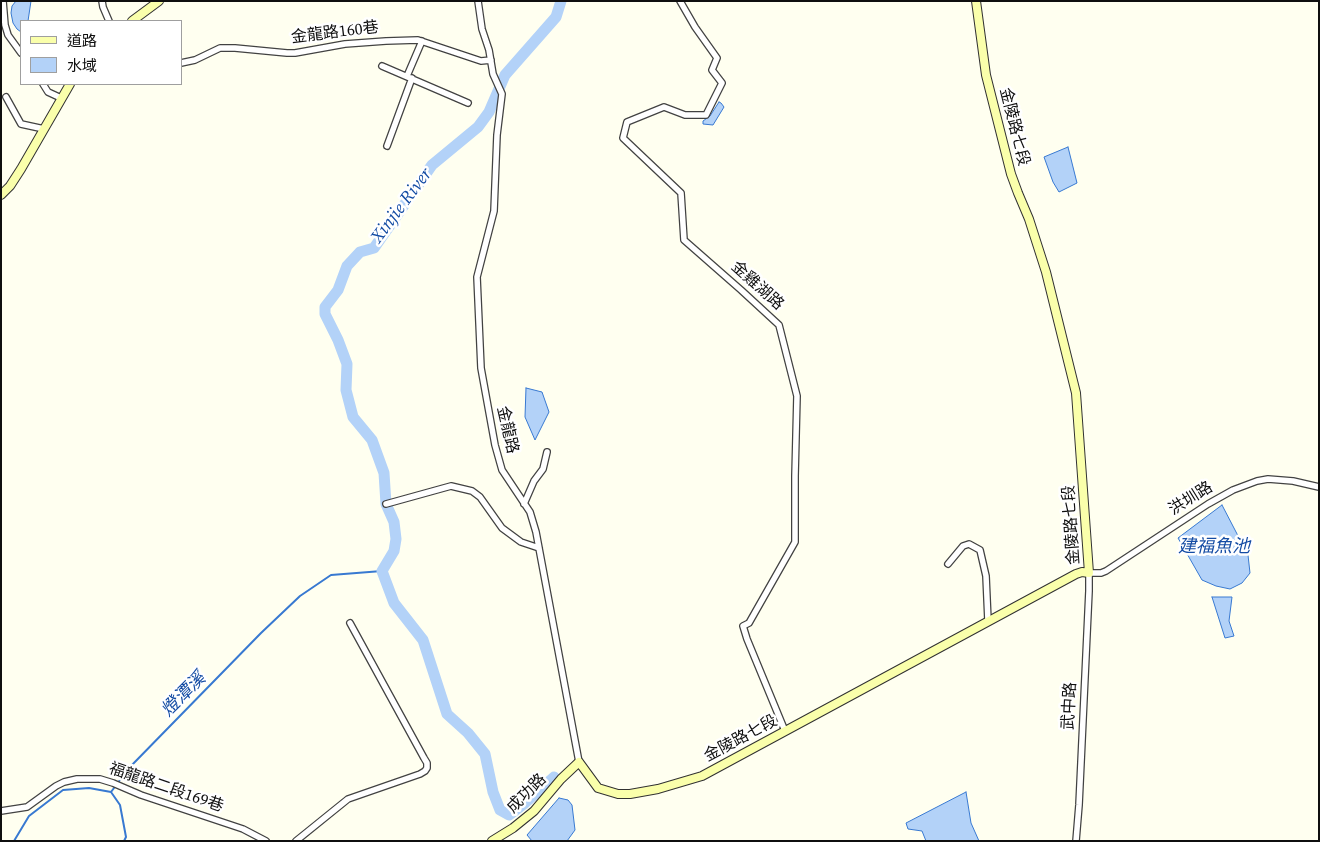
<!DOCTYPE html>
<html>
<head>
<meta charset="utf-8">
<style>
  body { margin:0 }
  #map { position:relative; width:1320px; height:842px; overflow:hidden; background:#fffff0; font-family:"Source Serif 4","Noto Sans TC",serif }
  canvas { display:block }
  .frame { position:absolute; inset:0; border:2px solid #0f0f0f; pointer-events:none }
  .legend { position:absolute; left:20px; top:20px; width:162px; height:65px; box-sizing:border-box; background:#fff; border:1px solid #9f9f9f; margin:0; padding:6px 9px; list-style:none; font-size:15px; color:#0f0f0f }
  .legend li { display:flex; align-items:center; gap:10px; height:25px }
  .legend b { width:25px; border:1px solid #9f9f9f }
</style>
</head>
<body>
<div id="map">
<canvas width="1320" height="842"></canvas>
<div class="frame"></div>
<ul class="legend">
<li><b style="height:6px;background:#faffab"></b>道路</li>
<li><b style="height:14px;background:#b3d2f8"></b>水域</li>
</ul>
</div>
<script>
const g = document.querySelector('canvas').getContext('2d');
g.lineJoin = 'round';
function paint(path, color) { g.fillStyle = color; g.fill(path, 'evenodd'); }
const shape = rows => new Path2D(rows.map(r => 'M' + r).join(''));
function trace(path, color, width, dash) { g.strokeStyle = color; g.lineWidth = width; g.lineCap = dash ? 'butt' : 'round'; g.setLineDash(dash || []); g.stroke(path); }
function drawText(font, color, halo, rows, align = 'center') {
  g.font = font + ' "Source Serif 4","Noto Sans TC",serif'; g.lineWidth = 5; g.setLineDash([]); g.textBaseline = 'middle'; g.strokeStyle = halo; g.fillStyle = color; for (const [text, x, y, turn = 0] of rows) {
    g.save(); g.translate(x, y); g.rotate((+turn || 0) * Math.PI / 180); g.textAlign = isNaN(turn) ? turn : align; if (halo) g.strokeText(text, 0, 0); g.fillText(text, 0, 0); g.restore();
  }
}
const water = shape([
  [16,1,31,1,28,21,21,21,21,32,17,29,13,23,11,13,12,6,16,1],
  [719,102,721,103,724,107,713,125,703,124,703,121,710,116,719,102],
  [1068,147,1077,183,1059,192,1053,182,1044,157,1068,147],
  [526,388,542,392,549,412,535,440,525,417,526,388],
  [1222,505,1248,555,1250,573,1242,583,1230,589,1216,586,1202,580,1178,538,1222,505],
  [1212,597,1232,597,1229,621,1234,636,1225,638,1212,597],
  [966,792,971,823,979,841,926,841,922,831,908,829,906,823,966,792],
  [559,798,568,800,572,805,575,830,567,841,532,841,527,835,559,798]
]);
paint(water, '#b3d2f8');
trace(water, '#3879d1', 1);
trace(shape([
  [111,792,120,805,126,837,124,841],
  [14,841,29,816,63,790,89,788,111,792,129,768,261,633,300,596,331,575,382,571]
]), '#3879d1', 2);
trace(shape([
  [554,777,525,803,509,815,500,810,493,792,485,754,468,733,447,714,423,640,394,603,382,571,394,551,396,539,394,522,386,504,384,473,372,440,353,417,346,390,347,364,338,340,325,314,325,307,338,290,347,266,360,252,374,248,432,165,478,127,489,112,505,75,556,17,561,1]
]), '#b3d2f8', 11);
const street = shape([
  [3,1,5,25,8,35,21,53],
  [102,1,103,7,109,21],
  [478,1,482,29,489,50,493,74,502,94,497,135,494,211,477,277,481,368,495,445,502,470,530,512,536,532,579,762],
  [680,1,695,27,717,58,712,70,722,83,706,115,685,115,664,107,627,122,623,138,681,193,684,240,741,290,779,325,797,396,795,476,795,542,749,623,743,626,747,639,785,731],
  [181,63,195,60,220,48,235,48,287,53,295,53,345,44,386,41,418,40,481,61,491,60],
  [382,66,468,103],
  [407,76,422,41],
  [43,84,48,92,61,98],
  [6,97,21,124,44,129],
  [387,146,412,78],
  [386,504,451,486,472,491,480,497,502,528,521,542,539,548],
  [524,504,534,481,543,469,547,452],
  [948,564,963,546,969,544,980,550,986,576,988,621],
  [1,811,27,807,56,786,64,782,77,779,100,779,113,783,141,795,243,829,266,841],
  [296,841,348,799,420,774,425,771,427,768,427,763,424,758,350,623],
  [1076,841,1079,805,1089,591,1089,573,1101,573,1106,571,1208,504,1233,490,1257,481,1268,479,1293,481,1319,487]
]);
const secondary = shape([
  [132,21,159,1],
  [1,195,10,186,21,169,70,84],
  [492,841,513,828,534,811,561,779,579,762,598,788,618,794,630,794,658,789,702,776,1076,574,1082,572,1089,573,1076,393,1046,272,1029,219,1018,193,1011,174,986,75,976,1]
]);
trace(street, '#424242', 8);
trace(secondary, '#313131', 10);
trace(street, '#fff', 5.5);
trace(secondary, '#faffab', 8);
drawText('16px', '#0f0f0f', '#fff', [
  ["金龍路160巷",335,33,-7],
  ["金陵路七段",1014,127,76],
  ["金雞湖路",757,286,42],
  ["金龍路",507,430,77],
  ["洪圳路",1191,499,-32],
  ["金陵路七段",1072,525,-94],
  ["武中路",1070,706,-87],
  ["金陵路七段",741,739,-28],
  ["福龍路二段169巷",166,788,19],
  ["成功路",527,794,-45]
]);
drawText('italic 18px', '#144ca4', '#fff', [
  ["Xinjie River",402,206,-53],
  ["建福魚池",1214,547],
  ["燈潭溪",184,695,-45]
]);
</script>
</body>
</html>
